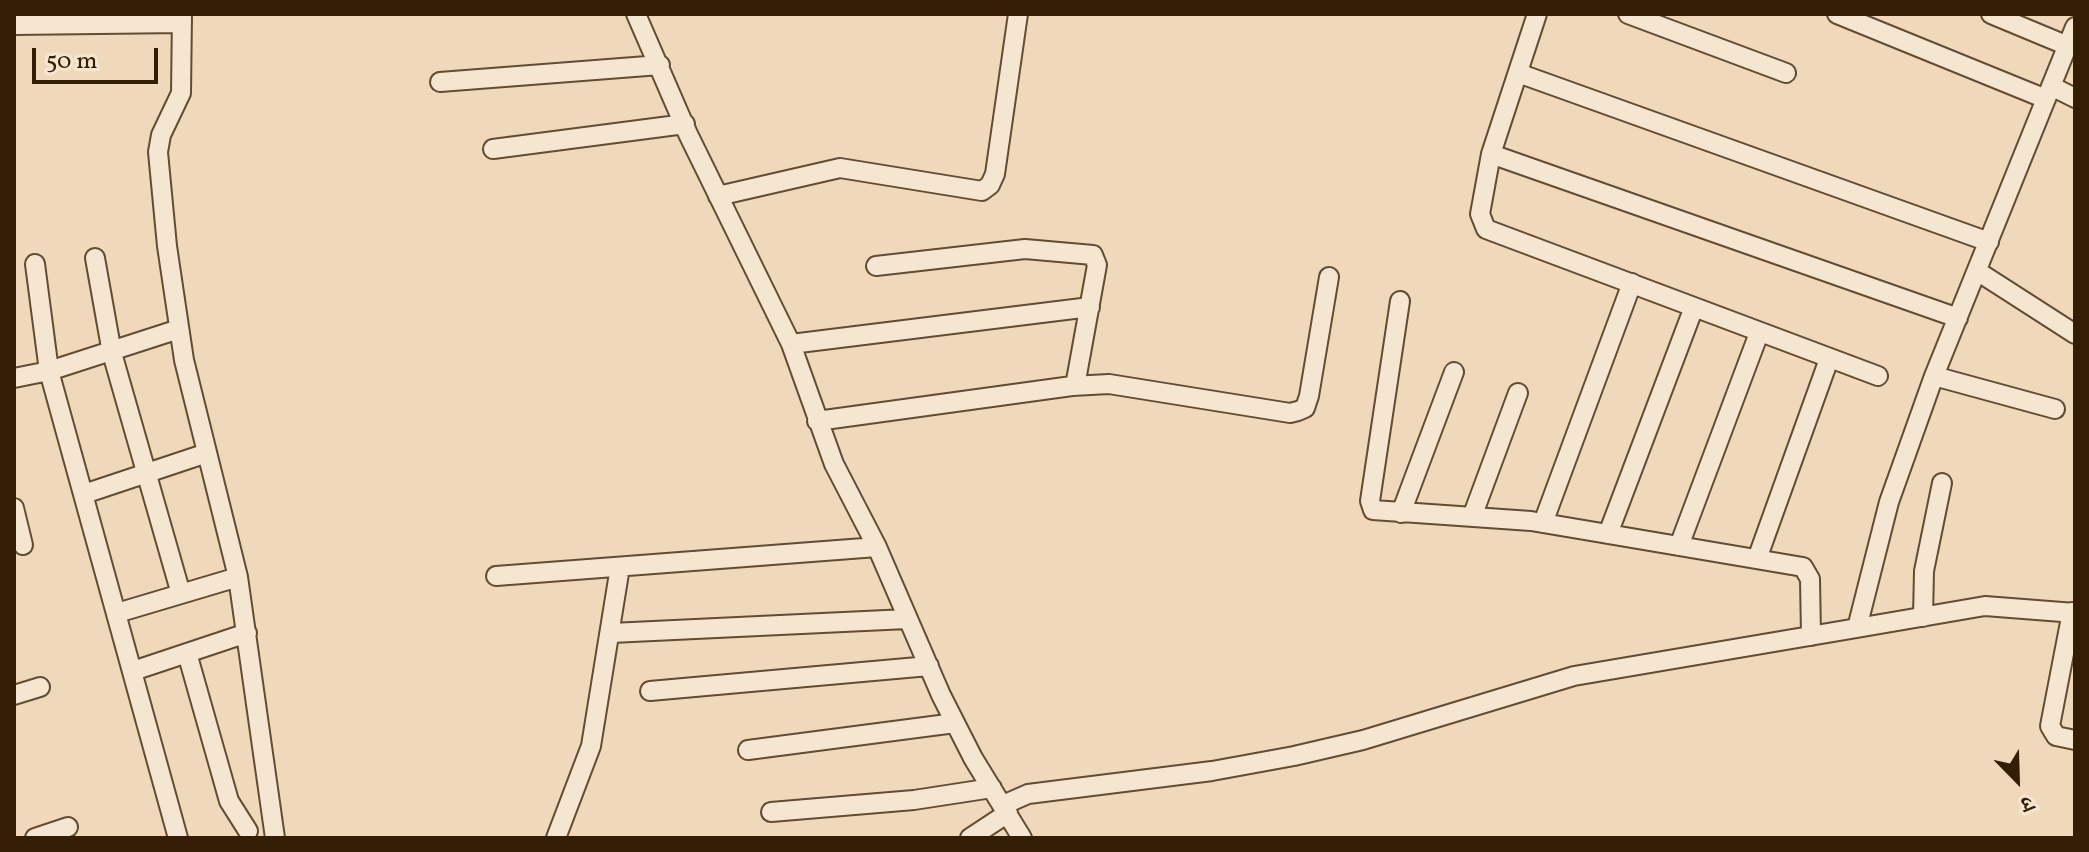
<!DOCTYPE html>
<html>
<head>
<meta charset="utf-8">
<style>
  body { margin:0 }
  #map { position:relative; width:2089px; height:852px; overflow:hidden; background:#efd9ba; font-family:Vollkorn,"Noto Serif Devanagari",serif }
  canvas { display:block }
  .frame { position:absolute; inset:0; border:16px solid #331d05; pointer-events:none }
  .north { position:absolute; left:1977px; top:740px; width:80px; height:80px; -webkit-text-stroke:6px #f5e6d2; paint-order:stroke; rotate:157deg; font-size:22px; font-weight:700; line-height:32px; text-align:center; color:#331d05 }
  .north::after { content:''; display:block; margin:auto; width:28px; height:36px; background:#331d05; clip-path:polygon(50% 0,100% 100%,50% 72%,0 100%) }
  .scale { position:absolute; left:32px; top:48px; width:126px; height:36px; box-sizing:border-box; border:4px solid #331d05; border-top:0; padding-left:10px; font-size:24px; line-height:28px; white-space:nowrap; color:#331d05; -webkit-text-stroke:6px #f5e6d2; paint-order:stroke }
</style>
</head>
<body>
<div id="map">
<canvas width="2089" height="852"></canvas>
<div class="frame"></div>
<div class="north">उ</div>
<div class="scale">50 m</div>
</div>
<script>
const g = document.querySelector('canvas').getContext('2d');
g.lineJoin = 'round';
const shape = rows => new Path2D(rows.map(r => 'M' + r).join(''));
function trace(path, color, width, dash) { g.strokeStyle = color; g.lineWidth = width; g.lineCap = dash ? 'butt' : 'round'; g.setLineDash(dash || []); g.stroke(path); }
const minor = shape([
  [182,14,181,93,161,135,158,152,167,246,184,360,238,577,275,838],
  [636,14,688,134,791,344,834,464,877,547,941,695,973,758,1022,838],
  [1537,14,1491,154,1480,214,1486,229,1878,376],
  [1628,14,1786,73],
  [1837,14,2046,99],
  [1991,14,2068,46],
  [14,25,182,23],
  [2075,27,1934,376,1889,502,1857,628,1985,606,2075,613],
  [1518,73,1989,242],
  [440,82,660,65],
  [2051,86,2075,98],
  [493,149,685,124],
  [1491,154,1958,318],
  [718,196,840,168,982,191,990,185,995,174,1018,14],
  [95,258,112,353,181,594],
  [35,264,49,371,178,838],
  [876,266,1025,249,1093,255,1097,265,1075,386],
  [1977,271,2075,334],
  [1400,301,1370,501,1373,510,1531,521,1803,567,1810,579,1811,636],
  [791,344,1090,307],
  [1934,376,2055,409],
  [14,378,49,371,179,329],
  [817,421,1072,386,1109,384,1290,413,1298,411,1305,408,1309,396,1329,277],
  [84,494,207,453],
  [14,508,23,545],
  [1401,513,1454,372],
  [1472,517,1518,393],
  [1543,523,1632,283],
  [1608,534,1694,307],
  [1679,546,1759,333],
  [1757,559,1829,359],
  [496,576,877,547],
  [2072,612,2050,726,2056,736,2075,740],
  [117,613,238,577],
  [1923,617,1924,571,1942,483],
  [611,633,907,619],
  [187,653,229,801,248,831],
  [133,671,247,633],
  [650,691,929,666],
  [14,695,40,687],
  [748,750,955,723],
  [1003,805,1028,794,1212,771,1294,756,1363,740,1574,676,1857,628],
  [771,812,914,800,992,788],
  [35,838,68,827],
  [556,838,591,746,620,567],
  [970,838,1008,813]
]);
trace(minor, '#624c32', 22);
trace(minor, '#f5e6d2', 18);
</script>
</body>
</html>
